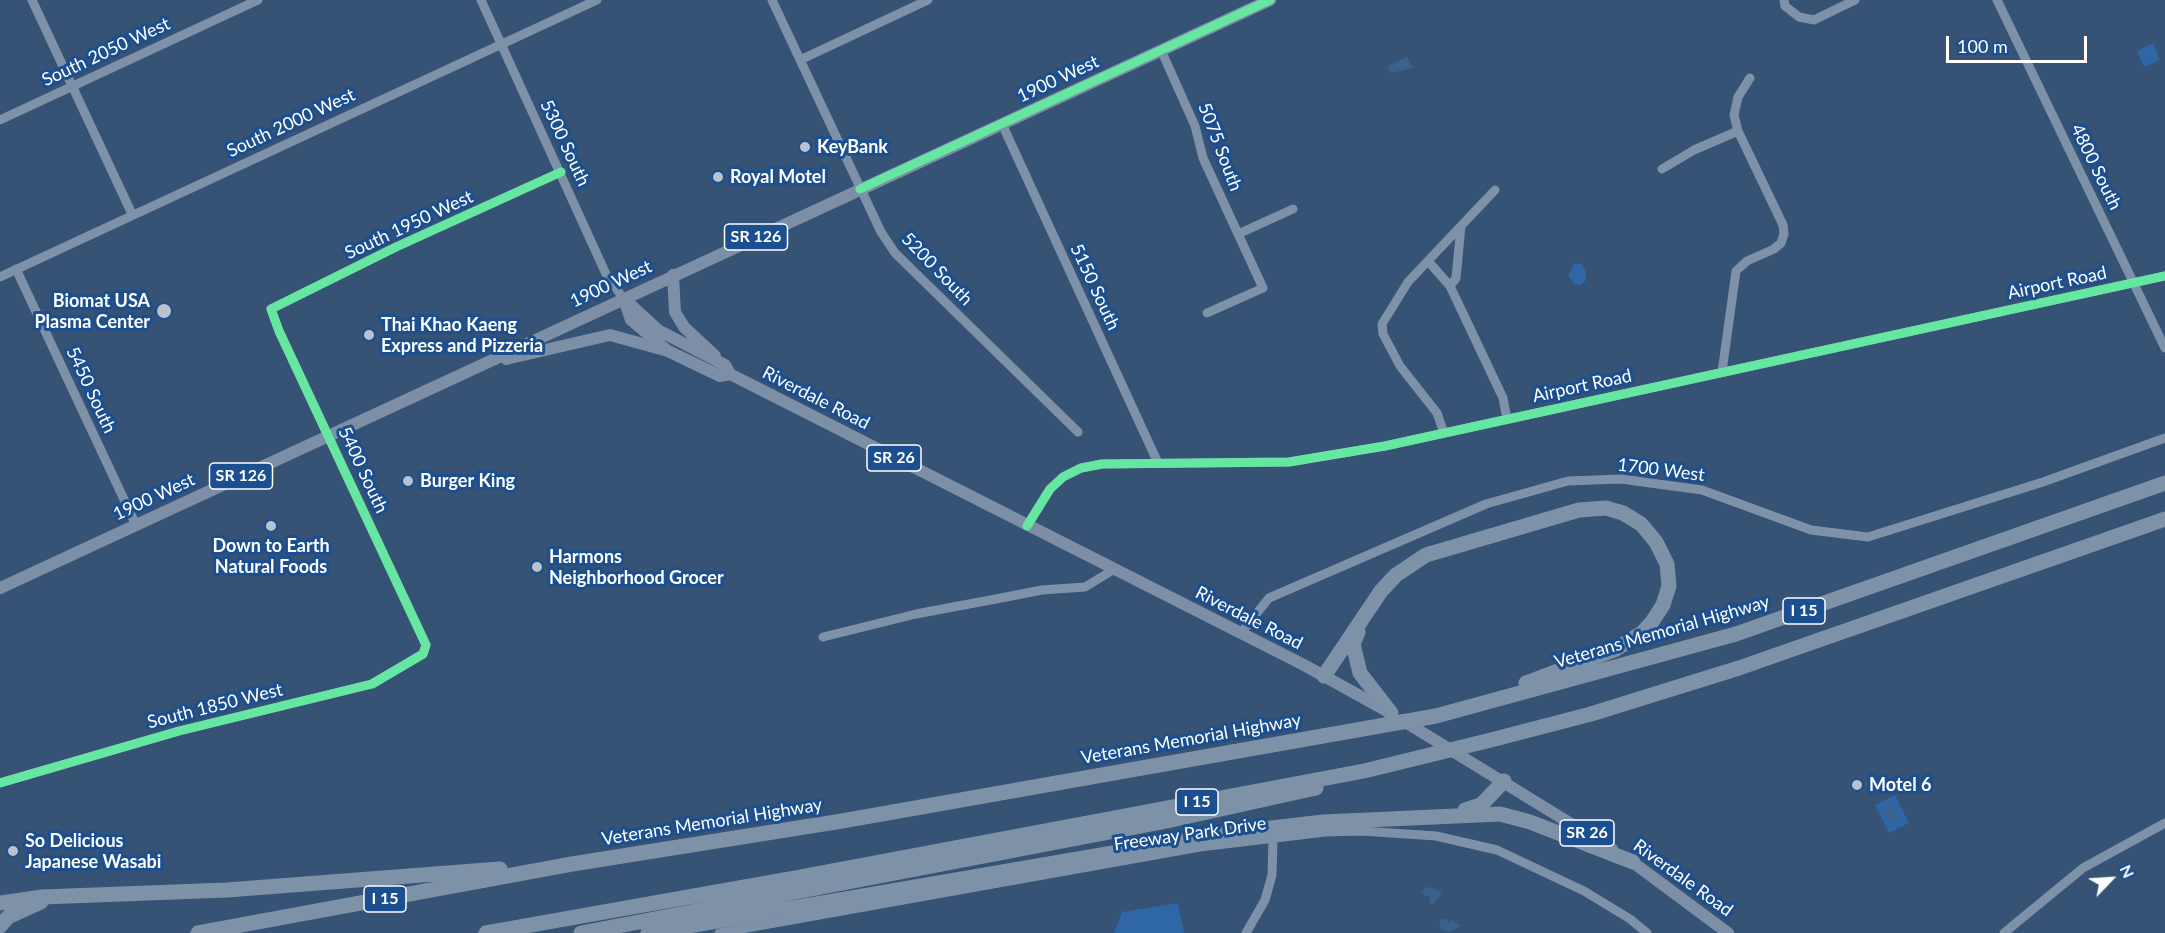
<!DOCTYPE html>
<html>
<head>
<meta charset="utf-8">
<style>
  body { margin:0 }
  #map { position:relative; width:2165px; height:933px; overflow:hidden; background:#365274; font-family:Lato,sans-serif }
  canvas { display:block }
  .north { position:absolute; left:2081px; top:849px; width:60px; height:60px; -webkit-text-stroke:4px #1b4f8f; paint-order:stroke; rotate:65deg; font-size:16px; font-weight:700; line-height:24px; text-align:center; color:#fff }
  .north::after { content:''; display:block; margin:auto; width:21px; height:27px; background:#fff; clip-path:polygon(50% 0,100% 100%,50% 72%,0 100%) }
  .scale { position:absolute; left:1946px; top:36px; width:141px; height:27px; box-sizing:border-box; border:3px solid #fff; border-top:0; padding-left:8px; font-size:18px; line-height:21px; white-space:nowrap; color:#fff; -webkit-text-stroke:4px #1b4f8f; paint-order:stroke }
</style>
</head>
<body>
<div id="map">
<canvas width="2165" height="933"></canvas>
<div class="north">N</div>
<div class="scale">100 m</div>
</div>
<script>
const g = document.querySelector('canvas').getContext('2d');
g.lineJoin = 'round';
function paint(path, color) { g.fillStyle = color; g.fill(path, 'evenodd'); }
const shape = rows => new Path2D(rows.map(r => 'M' + r).join(''));
function trace(path, color, width, dash) { g.strokeStyle = color; g.lineWidth = width; g.lineCap = dash ? 'butt' : 'round'; g.setLineDash(dash || []); g.stroke(path); }
function drawText(font, color, halo, rows, align = 'center') {
  g.font = font + ' Lato,sans-serif'; g.lineWidth = 6; g.setLineDash([]); g.textBaseline = 'middle'; g.strokeStyle = halo; g.fillStyle = color; for (const [text, x, y, turn = 0] of rows) {
    g.save(); g.translate(x, y); g.rotate((+turn || 0) * Math.PI / 180); g.textAlign = isNaN(turn) ? turn : align; if (halo) g.strokeText(text, 0, 0); g.fillText(text, 0, 0); g.restore();
  }
}
paint(shape([
  [2153,43,2160,60,2144,67,2137,51],
  [1574,263,1582,264,1586,272,1586,280,1581,285,1575,284,1568,276],
  [1895,795,1909,823,1889,833,1875,805],
  [1178,903,1184,933,1114,933,1122,912]
]), '#2f66a5');
paint(shape([
  [1407,57,1413,68,1391,73,1387,66],
  [1892,804,1900,820,1892,824,1884,808],
  [1431,887,1442,893,1434,904,1429,903,1430,897,1421,894,1425,888],
  [1441,918,1447,919,1449,924,1451,920,1461,926,1449,932,1443,930,1439,926]
]), '#3b618d');
trace(shape([
  [32,0,132,214],
  [481,0,606,274,623,298],
  [772,0,881,232,895,253,1078,432],
  [1784,0,1785,6,1799,17,1814,20,1855,0],
  [1997,0,2165,348],
  [1161,50,1195,126,1203,158,1263,288,1207,313],
  [800,60,928,0],
  [0,120,258,0],
  [1002,124,1158,463],
  [1662,169,1694,150,1738,131],
  [1461,226,1456,278,1450,286,1503,398,1507,419],
  [1238,234,1293,209],
  [1428,261,1450,286],
  [16,269,136,525],
  [0,277,597,0],
  [1722,372,1736,271,1747,261,1774,249,1781,243,1784,234,1783,225,1738,131,1734,115,1738,97,1750,78],
  [1444,433,1437,413,1400,366,1383,334,1382,324,1408,282,1495,190],
  [1027,526,1050,489,1063,477,1081,468,1102,464,1289,462,1385,446,2165,276],
  [1241,633,1269,598,1486,504,1568,481,1621,479,1702,490,1811,530,1868,537,2043,482,2165,438],
  [823,637,916,614,1001,598,1042,590,1085,587,1113,570],
  [0,783,179,731,372,684,423,654,426,645,279,331,271,309,396,247,561,172],
  [719,933,1200,847,1325,832,1361,831,1436,836,1497,850,1584,891,1630,919,1647,933],
  [1246,933,1265,900,1272,875,1273,838],
  [2004,933,2083,868,2165,823]
]), '#7d92a8', 9);
trace(shape([
  [673,275,675,312,684,327,715,356],
  [623,298,658,330,725,365,730,374,1304,665,1387,711],
  [624,299,631,320,668,351,720,376,730,374],
  [506,359,610,335,668,351],
  [0,588,1270,0],
  [1402,720,1612,849],
  [1627,858,1728,933]
]), '#7d8ea7', 12);
trace(shape([
  [1358,632,1353,644,1360,673,1391,713],
  [1324,676,1381,591,1396,575,1426,555,1579,510,1606,508,1623,513,1641,524,1656,542,1667,564,1669,586,1663,605,1652,622,1642,633,1614,650,1526,683],
  [1465,810,1481,805,1504,781],
  [0,903,42,897,227,890,500,869],
  [0,926,8,917,41,902],
  [198,933,572,864,842,821,1436,716,1736,634,2165,483],
  [486,933,801,877,1364,771,1491,740,1591,714,1739,668,2165,519],
  [581,933,1162,822,1316,788],
  [648,933,1229,833,1323,822,1500,814,1530,822,1633,862]
]), '#7e92a7', 15);
trace(shape([
  [860,189,1270,0],
  [1027,526,1050,489,1063,477,1081,468,1102,464,1289,462,1385,446,2165,276],
  [0,783,179,731,372,684,423,654,426,645,279,331,271,309,396,247,561,172]
]), '#66e7a1', 9);
for (const [x, y, r, color] of [
  [805,147,6,"#b9c2ce"],
  [718,177,6,"#b9c2ce"],
  [164,311,8,"#b9c2ce"],
  [369,335,6,"#b9c2ce"],
  [408,481,6,"#b9c2ce"],
  [271,526,6,"#b9c2ce"],
  [537,567,6,"#b9c2ce"],
  [1857,785,6,"#b9c2ce"],
  [13,851,6,"#b9c2ce"]
]) { const dot = new Path2D(); dot.arc(x, y, r, 0, 2 * Math.PI); g.fillStyle = color; g.fill(dot); trace(dot, '#1b4f8f', 2); }
for (const [x, y, w] of [
  [756,237,63],
  [894,458,54],
  [241,476,63],
  [1804,611,42],
  [1197,802,42],
  [1587,833,54],
  [385,899,42]
]) { const box = new Path2D(); box.roundRect(x - w / 2, y - 13, w, 26, 4.5); g.fillStyle = '#1b4f8f'; g.fill(box); trace(box, '#fff', 1.5); }
drawText('bold 16px', '#fff', null, [
  ["SR 126",756,237],
  ["SR 26",894,458],
  ["SR 126",241,476],
  ["I 15",1804,611],
  ["I 15",1197,802],
  ["SR 26",1587,833],
  ["I 15",385,899]
]);
drawText('18px', '#fff', '#1b4f8f', [
  ["South 2050 West",106,52,-25],
  ["1900 West",1058,79,-25],
  ["South 2000 West",291,123,-25],
  ["5300 South",565,143,65],
  ["5075 South",1220,147,69],
  ["4800 South",2096,167,64],
  ["South 1950 West",409,225,-25],
  ["5200 South",937,269,46],
  ["Airport Road",2057,283,-12],
  ["1900 West",611,284,-25],
  ["5150 South",1095,287,65],
  ["Airport Road",1582,386,-12],
  ["5450 South",91,390,65],
  ["Riverdale Road",816,398,27],
  ["5400 South",363,470,65],
  ["1700 West",1661,470,7],
  ["1900 West",154,497,-25],
  ["Riverdale Road",1249,618,27],
  ["Veterans Memorial Highway",1662,632,-16],
  ["South 1850 West",215,706,-14],
  ["Veterans Memorial Highway",1191,739,-10],
  ["Veterans Memorial Highway",712,822,-9],
  ["Freeway Park Drive",1190,834,-8],
  ["Riverdale Road",1683,878,36]
]);
drawText('bold 18px', '#fff', '#1b4f8f', [
  ["KeyBank",817,147],
  ["Royal Motel",730,177],
  ["Biomat USA",150,301,"right"],
  ["Plasma Center",150,322,"right"],
  ["Thai Khao Kaeng",381,325],
  ["Express and Pizzeria",381,346],
  ["Burger King",420,481],
  ["Down to Earth",271,546,"center"],
  ["Natural Foods",271,567,"center"],
  ["Harmons",549,557],
  ["Neighborhood Grocer",549,578],
  ["Motel 6",1869,785],
  ["So Delicious",25,841],
  ["Japanese Wasabi",25,862]
], 'left');
</script>
</body>
</html>
